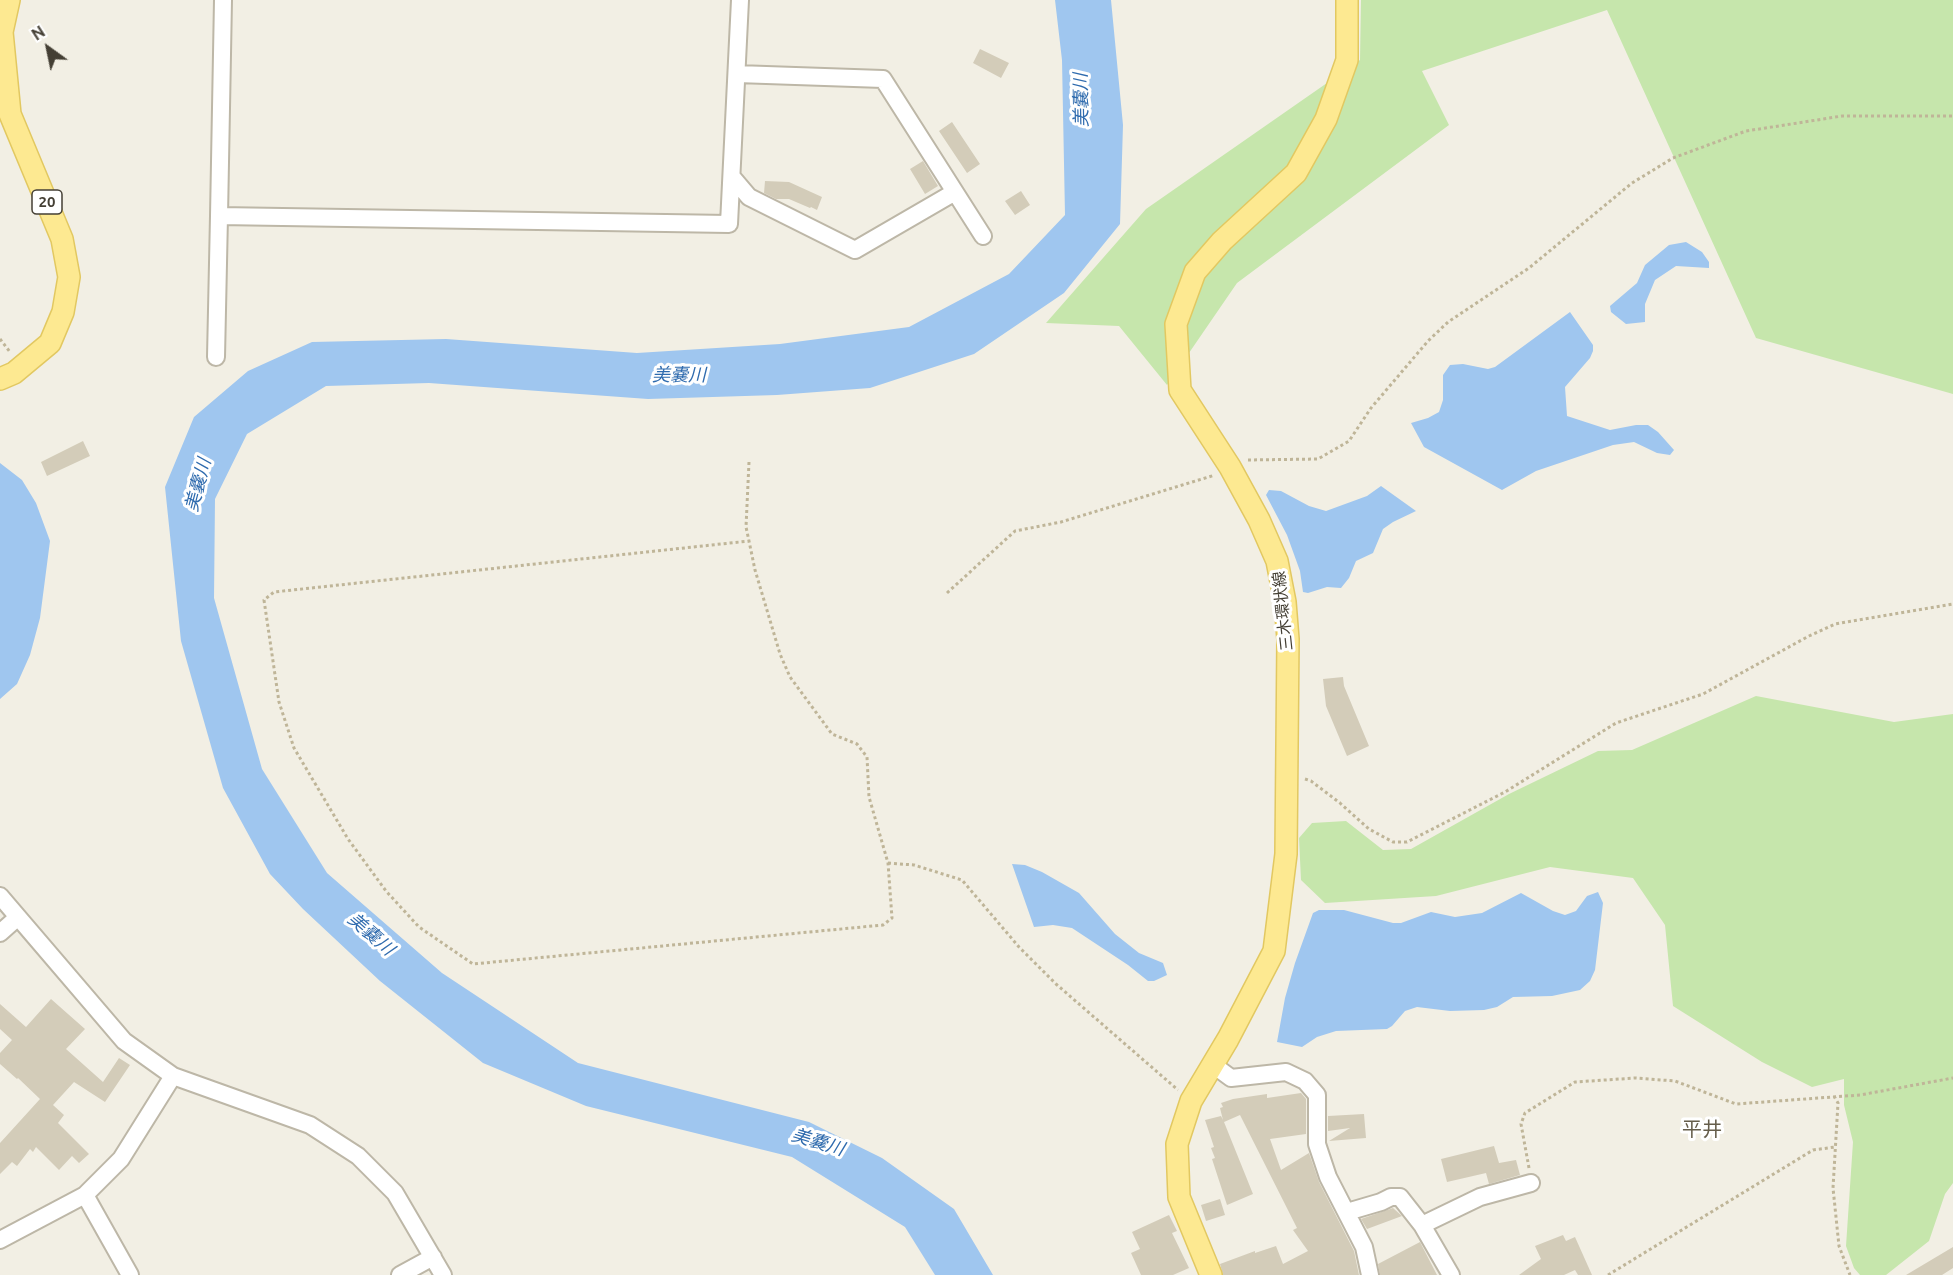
<!DOCTYPE html>
<html>
<head>
<meta charset="utf-8">
<style>
  body { margin:0 }
  #map { position:relative; width:1953px; height:1275px; overflow:hidden; background:#f2efe4; font-family:Ubuntu,sans-serif }
  canvas { display:block }
  .north { position:absolute; left:18px; top:18px; width:60px; height:60px; -webkit-text-stroke:4px #fff; paint-order:stroke; rotate:327deg; font-size:16px; font-weight:700; line-height:24px; text-align:center; color:#443f34 }
  .north::after { content:''; display:block; margin:auto; width:21px; height:27px; background:#443f34; clip-path:polygon(50% 0,100% 100%,50% 72%,0 100%) }
</style>
</head>
<body>
<div id="map">
<canvas width="1953" height="1275"></canvas>
<div class="north">N</div>
</div>
<script>
const g = document.querySelector('canvas').getContext('2d');
g.lineJoin = 'round';
function paint(path, color) { g.fillStyle = color; g.fill(path, 'evenodd'); }
const shape = rows => new Path2D(rows.map(r => 'M' + r).join(''));
function trace(path, color, width, dash) { g.strokeStyle = color; g.lineWidth = width; g.lineCap = dash ? 'butt' : 'round'; g.setLineDash(dash || []); g.stroke(path); }
function drawText(font, color, halo, rows, align = 'center') {
  g.font = font + ' Ubuntu,"Noto Sans JP",sans-serif'; g.lineWidth = 6; g.setLineDash([]); g.textBaseline = 'middle'; g.strokeStyle = halo; g.fillStyle = color; for (const [text, x, y, turn = 0] of rows) {
    g.save(); g.translate(x, y); g.rotate((+turn || 0) * Math.PI / 180); g.textAlign = isNaN(turn) ? turn : align; if (halo) g.strokeText(text, 0, 0); g.fillText(text, 0, 0); g.restore();
  }
}
paint(shape([
  [1361,0,1953,0,1953,394,1756,338,1607,10,1422,71,1449,125,1237,283,1167,385,1119,326,1046,323,1146,209,1360,60],
  [1756,696,1894,722,1953,714,1953,1183,1945,1194,1929,1241,1886,1275,1860,1275,1854,1268,1846,1246,1853,1142,1844,1105,1844,1079,1812,1087,1762,1062,1673,1006,1665,925,1633,878,1550,867,1436,896,1325,903,1301,880,1299,838,1312,823,1346,821,1383,850,1411,849,1509,794,1598,751,1632,750]
]), '#c6e6ac');
paint(shape([
  [1055,0,1111,0,1123,125,1120,224,1064,293,974,354,870,388,777,395,648,399,429,383,326,386,247,434,215,499,214,598,262,769,327,873,442,973,578,1063,809,1122,882,1158,954,1209,993,1275,935,1275,905,1227,792,1157,586,1106,483,1063,380,981,303,909,270,874,223,788,181,641,165,487,194,417,248,371,312,342,446,339,637,353,780,344,909,327,1009,274,1065,215,1062,60],
  [1686,242,1702,252,1709,262,1709,268,1676,266,1655,280,1645,304,1645,322,1626,324,1611,312,1610,306,1637,283,1645,265,1669,245],
  [1570,312,1593,345,1593,351,1590,358,1565,387,1567,416,1610,430,1636,425,1648,425,1658,432,1674,450,1670,455,1657,453,1634,442,1613,445,1536,471,1502,490,1424,447,1411,423,1428,418,1439,412,1443,400,1443,375,1450,365,1463,364,1488,369,1495,367],
  [0,463,22,480,36,503,50,541,40,618,30,655,17,684,0,699],
  [1381,486,1416,511,1393,522,1383,529,1373,553,1356,561,1349,578,1341,588,1327,587,1308,593,1303,592,1300,571,1287,535,1266,495,1269,490,1281,491,1309,506,1326,511,1367,496],
  [1012,864,1025,865,1042,872,1079,893,1115,934,1139,953,1163,963,1167,975,1154,981,1148,981,1128,965,1072,928,1053,925,1034,927],
  [1598,892,1603,903,1595,970,1590,981,1580,990,1552,996,1513,997,1497,1007,1484,1010,1450,1011,1417,1007,1405,1011,1392,1026,1387,1029,1336,1031,1317,1037,1302,1047,1277,1042,1285,998,1295,963,1313,913,1319,910,1344,910,1393,923,1401,923,1431,912,1455,917,1482,913,1521,893,1553,911,1565,915,1576,911,1587,896]
]), '#9fc6ef');
paint(shape([
  [980,49,1009,63,1001,78,973,63],
  [952,122,980,164,967,173,939,131],
  [923,161,938,186,925,194,910,169],
  [765,181,789,182,822,197,817,210,811,207,810,208,789,199,776,199,764,193],
  [1021,191,1030,205,1015,215,1005,201],
  [83,441,90,456,47,476,41,462],
  [1343,677,1344,686,1369,746,1347,756,1326,706,1323,679],
  [51,999,85,1029,66,1049,103,1082,119,1058,130,1065,105,1102,74,1082,53,1105,64,1115,58,1123,89,1154,79,1163,72,1156,59,1170,36,1147,33,1152,30,1149,17,1166,12,1162,0,1174,0,1143,40,1099,18,1078,17,1079,0,1064,0,1053,12,1040,0,1029,0,1004,26,1027],
  [1301,1093,1306,1099,1306,1134,1270,1139,1281,1170,1309,1153,1319,1182,1354,1251,1359,1275,1223,1275,1220,1264,1255,1251,1255,1253,1276,1246,1283,1264,1308,1251,1293,1230,1297,1228,1240,1115,1224,1122,1253,1194,1227,1205,1212,1159,1215,1158,1211,1148,1214,1147,1205,1120,1221,1116,1223,1120,1220,1108,1223,1107,1221,1103,1233,1099,1267,1094,1267,1098],
  [1364,1114,1366,1138,1329,1141,1350,1128,1328,1131,1328,1116],
  [1494,1146,1499,1163,1516,1160,1520,1175,1489,1184,1486,1173,1447,1182,1441,1159],
  [1220,1199,1225,1215,1206,1221,1201,1205],
  [1393,1208,1402,1216,1367,1229,1361,1219],
  [1169,1215,1177,1231,1172,1233,1189,1268,1173,1275,1141,1275,1131,1253,1140,1249,1132,1232],
  [1563,1235,1566,1241,1575,1237,1592,1275,1578,1275,1575,1270,1564,1275,1519,1275,1541,1259,1535,1246],
  [1420,1242,1437,1275,1380,1275,1378,1264],
  [1953,1247,1953,1268,1942,1275,1906,1275]
]), '#d3ccb9');
const minor = shape([
  [223,0,219,216,729,224,740,0],
  [737,74,883,79,983,236],
  [732,177,749,197,855,250,955,192],
  [216,357,219,216],
  [0,896,124,1041,173,1076,310,1125,358,1156,395,1193,443,1275],
  [0,933,18,917],
  [1212,1064,1231,1078,1286,1072,1305,1081,1317,1095,1317,1144,1328,1177,1364,1247,1370,1275],
  [85,1195,130,1275],
  [1347,1212,1381,1202,1391,1197,1400,1197,1422,1225,1451,1275],
  [1422,1225,1480,1197,1531,1183],
  [0,1240,85,1195,121,1159,173,1076],
  [400,1275,433,1257]
]);
const major = shape([
  [0,379,14,373,50,343,63,312,69,277,62,239,10,114,2,32,9,0],
  [1211,1275,1179,1197,1177,1144,1191,1101,1228,1039,1274,951,1286,854,1288,639,1285,602,1277,561,1259,520,1230,467,1180,390,1176,324,1195,272,1222,241,1296,173,1326,119,1347,60,1347,0]
]);
trace(minor, '#bdb7a7', 20);
trace(major, '#e2c861', 24);
trace(shape([
  [0,339,10,352],
  [1248,460,1318,459,1349,441,1371,408,1428,341,1448,322,1529,268,1632,183,1673,158,1746,131,1785,125,1842,116,1953,116],
  [749,462,746,527,749,541,755,570,780,654,790,677,832,734,857,744,867,757,869,797,888,863,892,918,883,925,473,964,419,927,386,891,348,839,294,748,279,702,264,600,274,592,749,541],
  [947,593,1015,531,1061,522,1215,475],
  [1305,779,1311,781,1340,803,1369,829,1393,842,1407,842,1505,792,1616,723,1703,694,1809,636,1835,624,1953,604],
  [888,863,914,865,962,880,1019,947,1056,984,1178,1090],
  [1834,1096,1838,1103,1833,1188,1839,1246,1850,1275],
  [1529,1168,1521,1124,1525,1113,1575,1082,1635,1078,1675,1081,1736,1104,1860,1095,1953,1078],
  [1608,1275,1813,1150,1835,1147]
]), '#bfb598', 3, [3, 3]);
trace(minor, '#fff', 16);
trace(major, '#fde991', 21);
for (const [x, y, w] of [
  [47,202,30]
]) { const box = new Path2D(); box.roundRect(x - w / 2, y - 12, w, 24, 4.5); g.fillStyle = '#fff'; g.fill(box); trace(box, '#443f34', 1.5); }
drawText('bold 15px', '#443f34', null, [
  ["20",47,202]
]);
drawText('16px', '#443f34', '#fff', [
  ["三木環状線",1283,611,-96]
]);
drawText('italic 18px', '#2f6bae', '#fff', [
  ["美嚢川",1081,100,-91],
  ["美嚢川",679,375],
  ["美嚢川",198,485,-75],
  ["美嚢川",371,934,41],
  ["美嚢川",818,1142,17]
]);
drawText('20px', '#665e4b', '#fff', [
  ["平井",1702,1129]
]);
</script>
</body>
</html>
